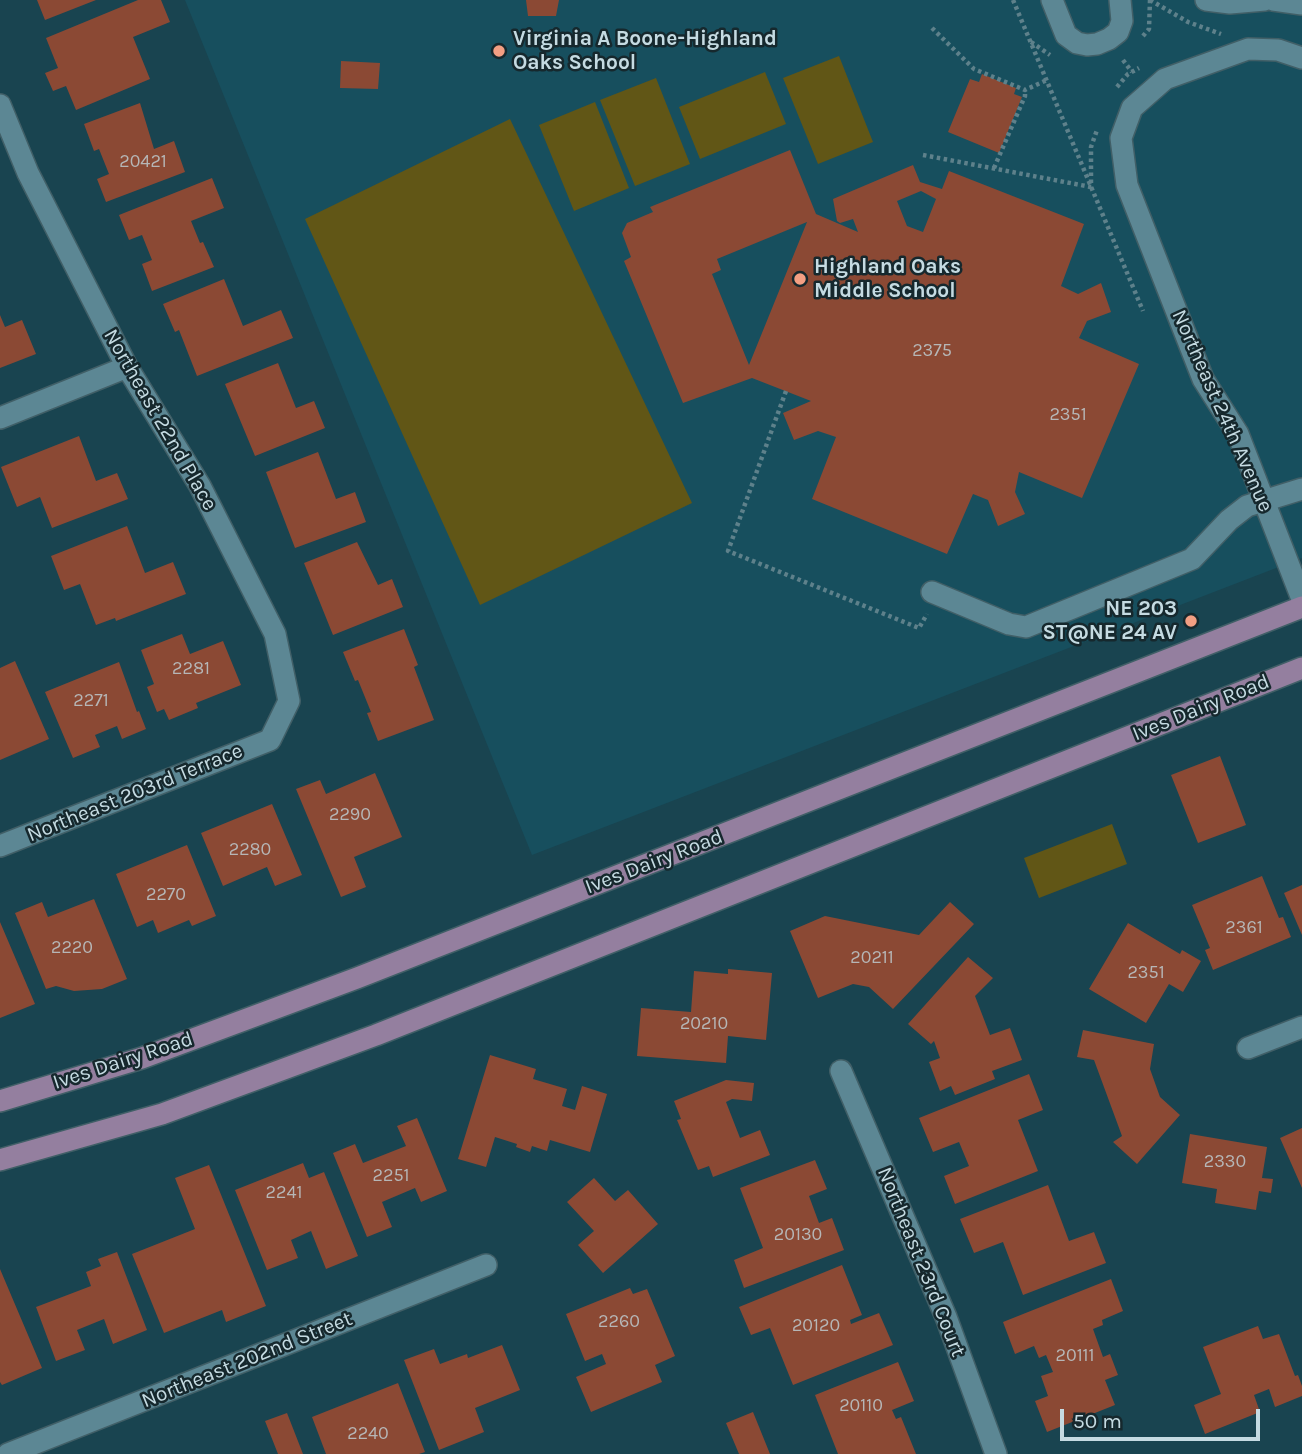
<!DOCTYPE html>
<html>
<head>
<meta charset="utf-8">
<style>
  body { margin:0 }
  #map { position:relative; width:1302px; height:1454px; overflow:hidden; background:#194450; font-family:Karla,sans-serif }
  canvas { display:block }
  .scale { position:absolute; left:1060px; top:1409px; width:200px; height:32px; box-sizing:border-box; border:4px solid #c5dbe2; border-top:0; padding-left:9px; font-size:21px; line-height:24px; white-space:nowrap; color:#c5dbe2; -webkit-text-stroke:5px #16282d; paint-order:stroke }
</style>
</head>
<body>
<div id="map">
<canvas width="1302" height="1454"></canvas>
<div class="scale">50 m</div>
</div>
<script>
const g = document.querySelector('canvas').getContext('2d');
g.lineJoin = 'round';
function paint(path, color) { g.fillStyle = color; g.fill(path, 'evenodd'); }
const shape = rows => new Path2D(rows.map(r => 'M' + r).join(''));
function trace(path, color, width, dash) { g.strokeStyle = color; g.lineWidth = width; g.lineCap = dash ? 'butt' : 'round'; g.setLineDash(dash || []); g.stroke(path); }
function drawText(font, color, halo, rows, align = 'center') {
  g.font = font + ' Karla,sans-serif'; g.lineWidth = 5; g.setLineDash([]); g.textBaseline = 'middle'; g.strokeStyle = halo; g.fillStyle = color; for (const [text, x, y, turn = 0] of rows) {
    g.save(); g.translate(x, y); g.rotate((+turn || 0) * Math.PI / 180); g.textAlign = isNaN(turn) ? turn : align; if (halo) g.strokeText(text, 0, 0); g.fillText(text, 0, 0); g.restore();
  }
}
paint(shape([
  [185,0,1302,0,1302,558,532,855]
]), '#174f5e');
paint(shape([
  [839,56,873,142,818,164,783,78],
  [765,72,786,124,700,159,679,107],
  [656,78,690,164,635,186,600,100],
  [595,102,629,188,574,211,539,125],
  [510,119,692,503,480,605,305,219],
  [1112,824,1127,864,1039,898,1024,858]
]), '#615616');
paint(shape([
  [37,0,96,0,45,20],
  [138,0,161,0,170,22,133,37,150,79,76,110,66,86,53,91,45,73,58,68,46,38],
  [526,0,559,0,556,16,528,16],
  [341,61,380,63,378,89,340,88],
  [982,74,1016,88,1014,94,1022,97,999,153,948,132,970,79,979,82],
  [140,103,154,149,174,141,185,172,106,202,97,179,109,174,99,149,94,151,84,124],
  [790,150,816,214,858,232,853,219,840,223,837,221,833,199,913,165,920,182,942,189,949,171,1084,224,1061,286,1078,294,1101,283,1111,312,1087,321,1079,338,1139,364,1082,498,1019,472,1015,492,1025,514,998,526,988,500,973,494,947,554,812,499,836,437,818,431,794,440,783,413,811,401,752,378,683,403,624,261,631,257,622,233,627,223,653,212,650,207],
  [921,191,936,199,923,232,907,226,897,201],
  [807,222,749,365,712,274,721,270,717,259],
  [212,178,224,208,191,221,200,243,203,242,214,267,152,291,142,264,152,260,142,235,129,240,119,215],
  [224,279,243,326,281,310,293,338,197,376,179,330,175,332,163,304],
  [0,315,5,327,22,320,36,354,0,368],
  [278,363,296,408,314,401,325,428,255,456,225,384],
  [79,436,96,481,117,473,128,499,52,528,40,497,17,507,1,467],
  [318,452,336,499,355,492,366,522,295,548,266,472],
  [127,526,145,573,173,562,186,594,116,621,115,618,96,625,80,584,64,590,51,556],
  [357,542,378,585,392,579,403,607,333,635,304,563],
  [404,629,418,665,414,667,434,720,378,741,367,713,371,712,358,680,355,681,343,652],
  [182,634,190,654,223,641,241,685,196,703,198,708,169,720,164,709,157,712,147,687,154,684,141,650],
  [15,661,49,739,0,760,0,668],
  [119,662,137,712,139,711,146,729,122,739,117,726,95,735,100,747,73,758,45,692],
  [1220,756,1246,825,1198,843,1171,775],
  [375,773,402,837,354,857,366,887,341,897,296,789,320,780,326,794],
  [272,804,302,875,275,886,267,867,223,886,201,833],
  [187,845,216,916,192,926,189,920,158,933,153,920,137,927,116,874],
  [1262,876,1279,918,1283,917,1291,937,1213,970,1205,950,1210,948,1192,905],
  [1302,885,1302,935,1284,893],
  [94,899,127,979,102,989,74,991,56,986,46,989,15,913,42,902,48,917],
  [950,902,974,924,893,1009,869,987,853,984,818,998,790,931,825,916,919,935],
  [0,922,35,1004,0,1018],
  [1128,923,1180,954,1182,950,1201,961,1183,992,1169,984,1146,1023,1089,989],
  [968,957,993,978,975,996,990,1035,1010,1028,1022,1060,992,1071,995,1079,955,1095,951,1086,940,1091,929,1062,940,1058,934,1041,931,1044,908,1024],
  [728,969,772,973,766,1040,728,1036,726,1063,637,1056,641,1008,691,1012,694,971,728,974],
  [1083,1030,1154,1044,1150,1069,1160,1097,1180,1115,1137,1164,1113,1142,1122,1136,1094,1060,1077,1057],
  [490,1055,536,1069,533,1079,567,1089,562,1106,575,1110,582,1086,607,1094,590,1152,550,1140,547,1151,532,1146,530,1152,516,1147,517,1144,495,1137,486,1167,458,1159],
  [1029,1074,1043,1110,1018,1120,1038,1171,955,1204,944,1176,969,1166,959,1142,933,1152,919,1118],
  [726,1080,754,1083,752,1101,732,1099,726,1102,740,1138,760,1130,770,1155,713,1177,709,1166,698,1170,677,1120,681,1119,674,1101],
  [417,1118,447,1191,421,1202,415,1188,382,1202,392,1227,367,1237,333,1153,355,1144,363,1163,406,1146,397,1126],
  [1302,1128,1302,1188,1280,1138],
  [1190,1134,1267,1147,1262,1178,1273,1179,1271,1193,1259,1191,1256,1210,1215,1203,1217,1189,1182,1183],
  [815,1160,827,1189,809,1196,819,1223,832,1218,844,1250,744,1288,734,1260,763,1248,740,1188],
  [303,1163,309,1178,324,1172,358,1256,326,1269,311,1231,291,1240,298,1258,267,1270,235,1190],
  [209,1165,266,1306,226,1322,222,1310,164,1333,132,1254,195,1229,175,1178],
  [594,1178,615,1201,628,1190,658,1224,603,1273,578,1245,594,1231,567,1202],
  [1048,1185,1069,1241,1094,1232,1106,1263,1023,1295,1003,1242,974,1253,960,1219],
  [117,1252,147,1330,113,1344,104,1319,77,1330,85,1350,56,1361,36,1307,91,1286,86,1272,101,1266,98,1259],
  [842,1265,862,1315,850,1320,851,1324,879,1313,893,1345,793,1385,770,1328,751,1335,739,1307],
  [0,1269,42,1368,2,1385,0,1382],
  [1111,1279,1123,1311,1102,1320,1103,1325,1093,1329,1103,1357,1110,1354,1118,1375,1105,1380,1115,1405,1047,1432,1035,1401,1048,1396,1041,1376,1053,1372,1046,1355,1039,1358,1034,1346,1015,1354,1003,1322],
  [630,1288,633,1294,647,1289,675,1356,655,1365,662,1382,591,1412,576,1377,606,1364,602,1354,585,1361,566,1314],
  [1258,1326,1263,1339,1279,1334,1295,1376,1298,1375,1302,1386,1302,1396,1275,1407,1269,1389,1254,1395,1260,1412,1205,1434,1194,1405,1221,1394,1203,1347],
  [502,1345,520,1390,475,1408,484,1432,439,1450,404,1360,434,1349,440,1364,467,1354,468,1358],
  [898,1362,914,1401,892,1410,896,1419,901,1417,916,1454,838,1454,815,1395],
  [398,1383,425,1452,419,1454,326,1454,312,1417],
  [753,1412,770,1454,739,1454,726,1423],
  [287,1413,303,1454,278,1454,265,1421]
]), '#8b4934');
const minor = shape([
  [1052,0,1066,35,1077,43,1087,45,1097,44,1109,39,1118,32,1122,21,1120,0],
  [1206,0,1230,3,1265,0],
  [1273,0,1302,4],
  [1302,58,1278,50,1248,49,1165,79,1132,108,1121,138,1127,185,1203,379,1238,434,1302,599],
  [0,105,28,173,127,367,200,486,275,634,289,701,270,740,0,846],
  [0,418,127,367],
  [932,592,1009,624,1026,627,1192,559,1229,520,1247,506,1302,489],
  [1248,1048,1302,1027],
  [841,1071,946,1317,996,1454],
  [8,1454,486,1265]
]);
const major = shape([
  [0,1101,142,1058,357,978,1302,607],
  [0,1160,162,1114,376,1035,1302,668]
]);
trace(minor, '#415f67', 24);
trace(major, '#415f67', 24);
trace(shape([
  [1013,0,1143,311],
  [1150,0,1188,22,1221,34],
  [932,28,974,69,1025,90,1047,80],
  [1143,36,1149,29,1150,0],
  [1031,42,1050,55],
  [1123,60,1132,72],
  [1117,87,1128,74,1139,68],
  [923,155,1091,187,1091,147,1097,130],
  [994,168,1025,96,1025,90],
  [786,391,728,551,919,628,927,614]
]), '#5e818b', 4.5, [3.5, 3.5]);
trace(minor, '#5c8794', 21);
trace(major, '#947f9f', 21);
for (const [x, y, r, color] of [
  [499,51,7,"#f39f83"],
  [800,279,7,"#f39f83"],
  [1191,621,7,"#f39f83"]
]) { const dot = new Path2D(); dot.arc(x, y, r, 0, 2 * Math.PI); g.fillStyle = color; g.fill(dot); trace(dot, '#16282d', 2.5); }
drawText('18px', '#b6b6b6', null, [
  ["20421",143,162],
  ["2375",932,351],
  ["2351",1068,415],
  ["2281",191,669],
  ["2271",91,701],
  ["2290",350,815],
  ["2280",250,850],
  ["2270",166,895],
  ["2361",1244,928],
  ["2220",72,948],
  ["20211",872,958],
  ["2351",1146,973],
  ["20210",704,1024],
  ["2330",1225,1162],
  ["2251",391,1176],
  ["2241",284,1193],
  ["20130",798,1235],
  ["2260",619,1322],
  ["20120",816,1326],
  ["20111",1075,1356],
  ["20110",861,1406],
  ["2240",368,1434]
]);
drawText('bold 21px', '#c5dbe2', '#16282d', [
  ["Virginia A Boone-Highland",513,39],
  ["Oaks School",513,63],
  ["Highland Oaks",814,267],
  ["Middle School",814,291],
  ["NE 203",1177,609,"right"],
  ["ST@NE 24 AV",1177,633,"right"]
], 'left');
drawText('21px', '#c5dbe2', '#16282d', [
  ["Northeast 24th Avenue",1222,411,66],
  ["Northeast 22nd Place",160,420,60],
  ["Ives Dairy Road",1201,708,-22],
  ["Northeast 203rd Terrace",135,793,-22],
  ["Ives Dairy Road",654,862,-21],
  ["Ives Dairy Road",123,1061,-18],
  ["Northeast 23rd Court",921,1262,68],
  ["Northeast 202nd Street",247,1360,-22]
]);
</script>
</body>
</html>
